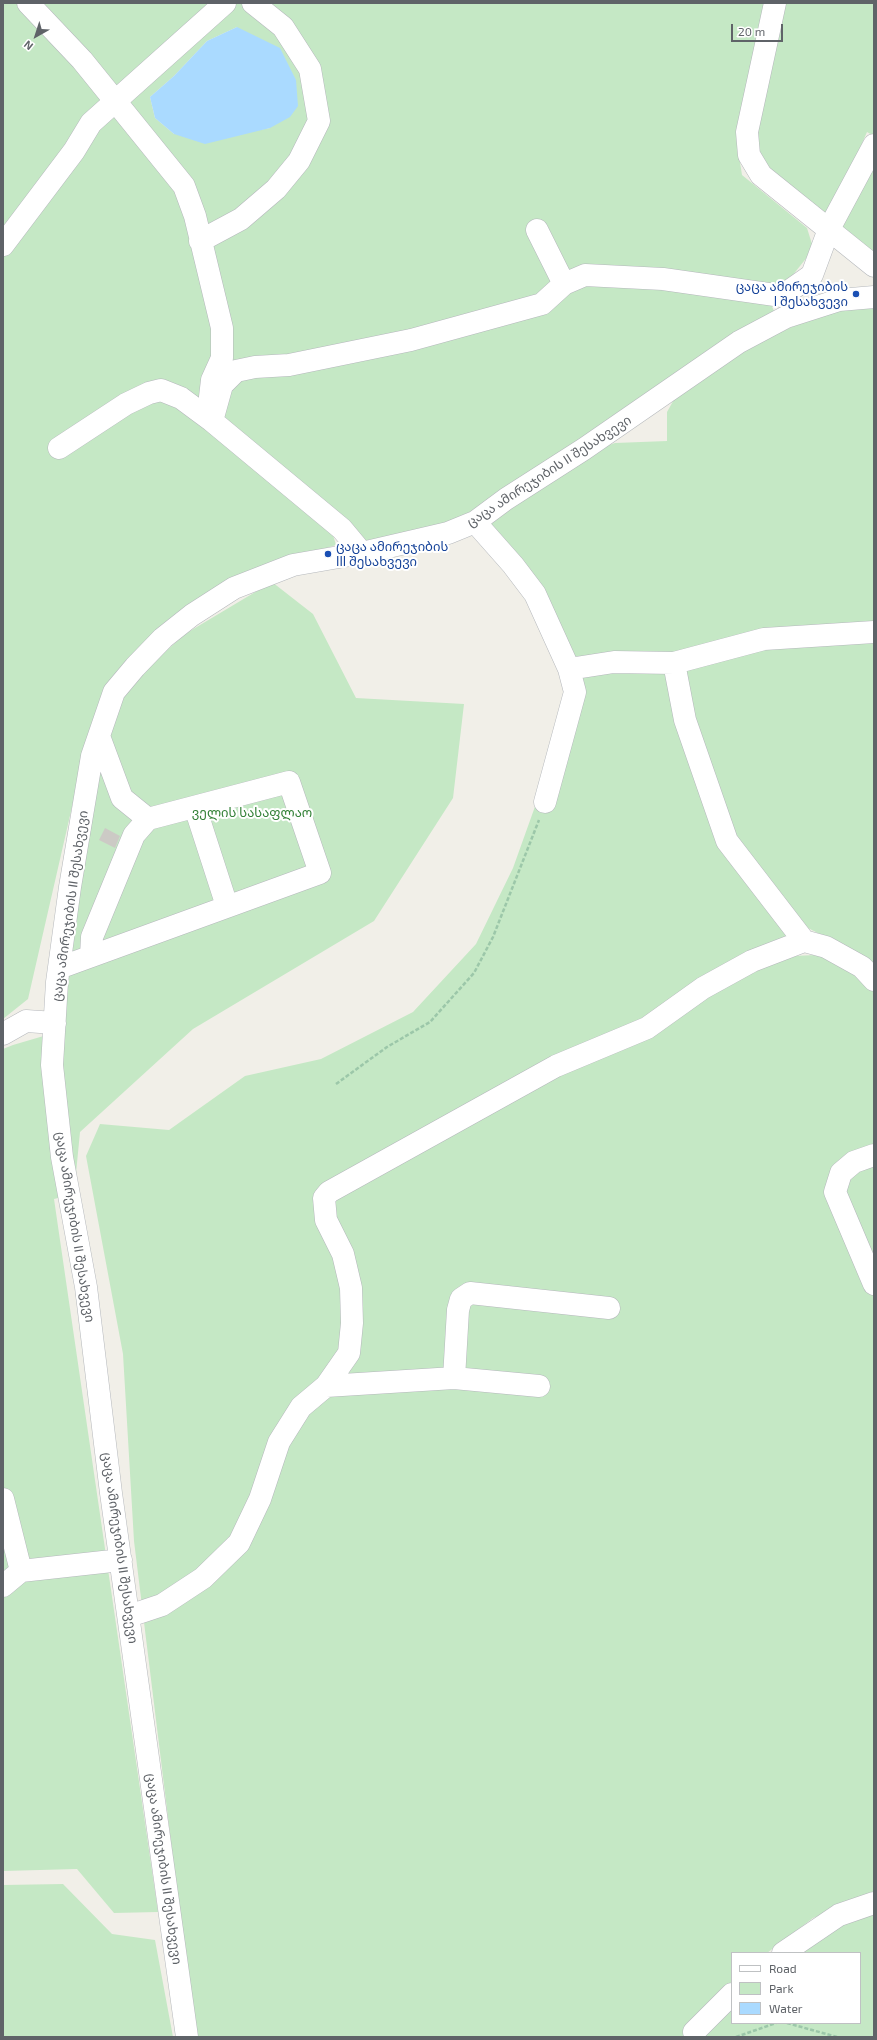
<!DOCTYPE html>
<html>
<head>
<meta charset="utf-8">
<style>
  body { margin:0 }
  #map { position:relative; width:877px; height:2040px; overflow:hidden; background:#f1efe8; font-family:"Exo 2",sans-serif }
  canvas { display:block }
  .frame { position:absolute; inset:0; border:4px solid #5f6368; pointer-events:none }
  .legend { position:absolute; left:731px; top:1952px; width:130px; height:72px; box-sizing:border-box; background:#fff; border:1px solid #bfc1c3; margin:0; padding:5px 7px; list-style:none; font-size:12px; color:#5f6368 }
  .legend li { display:flex; align-items:center; gap:8px; height:20px }
  .legend b { width:20px; border:1px solid #bfc1c3 }
  .north { position:absolute; left:16px; top:16px; width:40px; height:40px; -webkit-text-stroke:3px #fff; paint-order:stroke; rotate:219deg; font-size:11px; font-weight:700; line-height:16px; text-align:center; color:#5f6368 }
  .north::after { content:''; display:block; margin:auto; width:14px; height:18px; background:#5f6368; clip-path:polygon(50% 0,100% 100%,50% 72%,0 100%) }
  .scale { position:absolute; left:731px; top:24px; width:52px; height:18px; box-sizing:border-box; border:2px solid #5f6368; border-top:0; padding-left:5px; font-size:12px; line-height:14px; white-space:nowrap; color:#5f6368; -webkit-text-stroke:3px #fff; paint-order:stroke }
</style>
</head>
<body>
<div id="map">
<canvas width="877" height="2040"></canvas>
<div class="frame"></div>
<ul class="legend">
<li><b style="height:5px;background:#fff"></b>Road</li>
<li><b style="height:11px;background:#c5e8c5"></b>Park</li>
<li><b style="height:11px;background:#aadaff"></b>Water</li>
</ul>
<div class="north">N</div>
<div class="scale">20 m</div>
</div>
<script>
const g = document.querySelector('canvas').getContext('2d');
g.lineJoin = 'round';
function paint(path, color) { g.fillStyle = color; g.fill(path, 'evenodd'); }
const shape = rows => new Path2D(rows.map(r => 'M' + r).join(''));
function trace(path, color, width, dash) { g.strokeStyle = color; g.lineWidth = width; g.lineCap = dash ? 'butt' : 'round'; g.setLineDash(dash || []); g.stroke(path); }
function drawText(font, color, halo, rows, align = 'center') {
  g.font = font + ' "Exo 2","Noto Sans Georgian",sans-serif'; g.lineWidth = 4; g.setLineDash([]); g.textBaseline = 'middle'; g.strokeStyle = halo; g.fillStyle = color; for (const [text, x, y, turn = 0] of rows) {
    g.save(); g.translate(x, y); g.rotate((+turn || 0) * Math.PI / 180); g.textAlign = isNaN(turn) ? turn : align; if (halo) g.strokeText(text, 0, 0); g.fillText(text, 0, 0); g.restore();
  }
}
paint(shape([
  [3,3,767,3,738,150,742,175,807,228,812,244,808,256,792,276,778,286,573,268,539,299,397,338,239,364,210,412,180,391,145,402,165,399,178,405,330,525,336,545,256,571,153,634,77,785,28,999,3,1019],
  [237,27,270,128,247,132,174,134,155,118,150,97,174,76,207,41],
  [784,3,874,3,874,136,867,132,828,222,765,172,753,149],
  [874,157,874,253,839,228],
  [597,279,769,300,774,311,457,523,368,545,225,426,223,397,229,384,564,295],
  [874,303,874,625,675,657,584,660,571,654,490,524,587,453,615,443,667,441,667,412,676,396,747,348,826,311],
  [272,582,313,614,356,698,464,704,453,798,374,921,193,1029,80,1132,74,1194,54,1199,158,1912,114,1913,77,1869,3,1871,3,1049,13,1045,64,1030,66,947,112,712,146,669,185,634],
  [874,635,874,970,857,953,808,928,734,842,695,725,684,667,762,649],
  [662,671,670,680,693,765,793,933,716,986,793,956,816,955,848,966,874,991,874,1149,831,1195,874,1297,874,1894,813,1918,767,1953,732,1953,732,1981,685,2033,687,2037,195,2037,134,1541,123,1354,86,1156,100,1124,169,1130,245,1076,321,1059,413,1012,476,944,513,868,581,678,590,672],
  [874,1165,874,1267,844,1196,847,1181,853,1173],
  [63,1884,112,1934,155,1940,173,2037,3,2037,3,1885],
  [874,1909,874,2037,702,2037,732,2008,732,2023,860,2023,860,1953,793,1953,864,1913]
]), '#c5e8c5');
paint(shape([
  [237,27,280,48,296,80,298,106,290,117,270,128,205,144,174,134,155,118,150,97,174,76,207,41]
]), '#aadaff');
paint(shape([
  [105,828,120,836,115,848,99,840]
]), '#cccac5');
const minor = shape([
  [28,3,82,60,184,186,195,216,222,328,222,358,212,380,210,397],
  [775,3,747,132,749,155,761,175,874,266],
  [537,230,564,284],
  [200,241,241,219,276,189,299,161,319,121,310,69,283,27,253,3],
  [3,245,74,151,91,123,225,3],
  [59,448,126,404,149,393,161,390,181,398,212,421],
  [475,522,513,565,535,594,569,669,575,692,545,802],
  [362,553,342,529,212,421,222,385,236,371,255,367,289,365,411,340,542,304,564,284,585,275,663,279,782,296,812,275,829,229,874,145],
  [674,663,685,720,727,841,804,941,826,947,862,967,874,980],
  [569,669,614,662,674,663,764,639,874,632],
  [195,807,227,906],
  [91,956,92,937,134,835,148,819],
  [59,968,320,873,289,782,148,819,122,798,99,736],
  [3,1034,26,1021,55,1023],
  [874,1155,854,1162,841,1173,835,1192,874,1284],
  [454,1378,458,1310,461,1299,470,1293,609,1308],
  [326,1386,454,1378,539,1386],
  [3,1499,21,1571],
  [3,1586,21,1571,121,1560],
  [129,1616,162,1605,203,1578,239,1543,260,1499,279,1442,301,1407,326,1386,349,1353,352,1323,351,1288,343,1254,326,1220,324,1198,329,1192,556,1066,647,1028,703,988,752,961,804,941],
  [783,1953,839,1915,874,1903],
  [694,2032,732,1994],
  [187,2037,111,1493,86,1287,62,1157,52,1065,57,982,70,887,92,756,114,692,135,667,163,638,192,615,234,588,293,565,362,553,418,540,448,533,475,522,506,499,584,449,739,342,786,317,839,300,874,297]
]);
trace(minor, '#b5b8bc', 23);
trace(shape([
  [336,1084,387,1047,430,1022,474,973,493,937,539,820],
  [787,2023,837,2037],
  [736,2037,776,2023]
]), '#9cc7a9', 2.5, [4, 2]);
trace(minor, '#fff', 22);
for (const [x, y, r, color] of [
  [856,294,4,"#1a4fb4"],
  [328,554,4,"#1a4fb4"]
]) { const dot = new Path2D(); dot.arc(x, y, r, 0, 2 * Math.PI); g.fillStyle = color; g.fill(dot); trace(dot, '#fff', 1.5); }
drawText('13px', '#164399', '#fff', [
  ["ცაცა ამირეჯიბის",848,287],
  ["I შესახვევი",848,302],
  ["ცაცა ამირეჯიბის",336,547,"left"],
  ["III შესახვევი",336,562,"left"]
], 'right');
drawText('13px', '#5f6368', '#fff', [
  ["ცაცა ამირეჯიბის II შესახვევი",549,471,-33],
  ["ცაცა ამირეჯიბის II შესახვევი",70,906,-82],
  ["ცაცა ამირეჯიბის II შესახვევი",75,1227,81],
  ["ცაცა ამირეჯიბის II შესახვევი",120,1548,82],
  ["ცაცა ამირეჯიბის II შესახვევი",164,1869,82]
]);
drawText('13px', '#348238', '#fff', [
  ["ველის სასაფლაო",252,813]
]);
</script>
</body>
</html>
